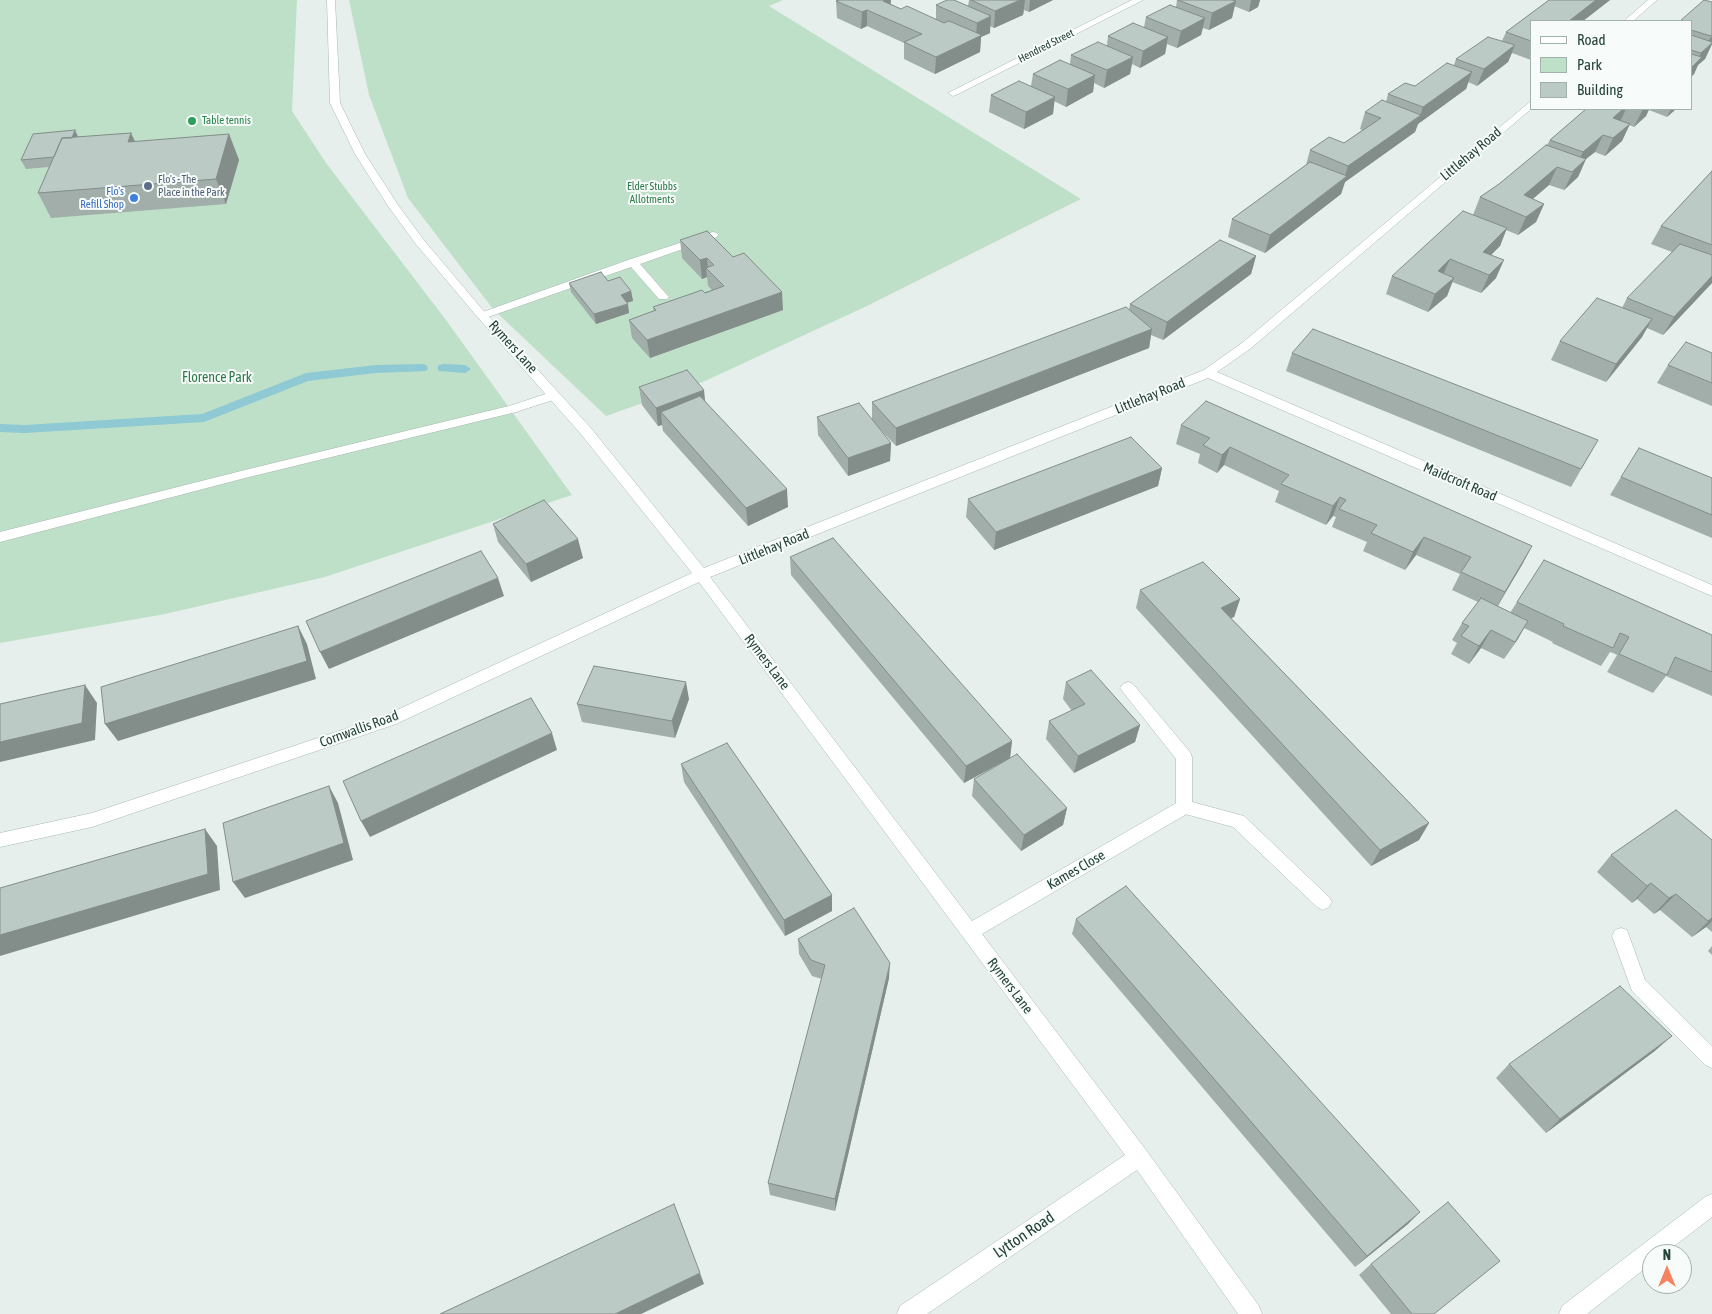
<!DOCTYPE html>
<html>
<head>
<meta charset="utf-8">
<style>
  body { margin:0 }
  #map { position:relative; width:1712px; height:1314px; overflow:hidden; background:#e6efeb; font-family:"Asap Condensed",sans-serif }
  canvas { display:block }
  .legend { position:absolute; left:1530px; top:20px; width:162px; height:90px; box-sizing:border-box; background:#f7fbf9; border:1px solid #a3b1ad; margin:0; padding:6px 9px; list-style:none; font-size:15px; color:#24423a }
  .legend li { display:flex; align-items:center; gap:10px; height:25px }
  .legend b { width:25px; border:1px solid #a3b1ad }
  .north { position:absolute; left:1642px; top:1244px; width:50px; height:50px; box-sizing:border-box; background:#f7fbf9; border:1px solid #a3b1ad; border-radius:50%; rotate:0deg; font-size:14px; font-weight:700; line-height:20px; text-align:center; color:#24423a }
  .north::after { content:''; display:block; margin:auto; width:18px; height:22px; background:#f4845f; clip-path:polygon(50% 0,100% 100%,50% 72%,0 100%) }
</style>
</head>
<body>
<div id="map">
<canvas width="1712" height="1314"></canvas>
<ul class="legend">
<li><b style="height:6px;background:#fff"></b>Road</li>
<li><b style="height:14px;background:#bfe0c8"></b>Park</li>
<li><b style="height:14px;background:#bbcac4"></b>Building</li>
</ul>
<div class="north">N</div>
</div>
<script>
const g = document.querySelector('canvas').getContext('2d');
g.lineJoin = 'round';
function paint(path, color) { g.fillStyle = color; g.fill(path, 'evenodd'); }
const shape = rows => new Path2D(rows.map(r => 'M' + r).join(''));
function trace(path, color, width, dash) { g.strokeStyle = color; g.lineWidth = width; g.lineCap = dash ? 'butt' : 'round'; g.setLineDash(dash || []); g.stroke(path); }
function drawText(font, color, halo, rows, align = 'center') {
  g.font = font + ' "Asap Condensed",sans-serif'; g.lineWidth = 4; g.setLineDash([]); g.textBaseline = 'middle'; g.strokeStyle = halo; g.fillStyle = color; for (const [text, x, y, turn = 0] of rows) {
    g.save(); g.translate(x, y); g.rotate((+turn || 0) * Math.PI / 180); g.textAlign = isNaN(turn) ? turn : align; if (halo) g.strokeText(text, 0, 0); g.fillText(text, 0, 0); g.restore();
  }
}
paint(shape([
  [0,0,297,0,292,111,326,163,446,320,572,495,325,577,165,614,0,643],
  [349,0,783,0,769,6,1081,199,867,306,705,381,606,416,493,309,408,198,369,95]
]), '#bfe0c8');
paint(shape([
  [422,364,426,365,428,368,426,371,376,373,308,381,204,422,25,433,0,432,0,424,25,425,202,414,306,373,376,365,422,364],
  [443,364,465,365,471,369,465,373,439,371,437,368,439,365,443,364]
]), '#8ec9d4');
const lane = shape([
  [713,232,717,233,718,235,717,237,640,264,667,295,669,297,667,299,659,299,631,267,488,317,480,317,478,315,480,313,628,260,713,232],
  [555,391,561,395,559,398,516,412,245,478,0,542,0,532,245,470,509,406,555,391],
  [1128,682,1133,684,1190,752,1192,757,1192,802,1244,816,1329,897,1332,902,1329,907,1323,910,1317,907,1233,827,1178,812,1176,807,1176,759,1123,692,1120,688,1123,684,1128,682],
  [1621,928,1627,930,1645,980,1712,1046,1712,1068,1705,1065,1632,991,1612,936,1615,930,1621,928]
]);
const street = shape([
  [327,0,335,0,340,103,365,154,398,205,423,239,482,309,590,427,704,568,1204,370,1242,343,1531,101,1531,109,1250,349,1217,372,1712,585,1712,596,1208,378,710,577,972,921,1178,802,1184,800,1190,802,1192,807,1190,812,982,934,1146,1150,1259,1306,1262,1314,1238,1314,1137,1170,927,1314,897,1314,900,1306,1125,1155,699,582,396,724,92,827,0,847,0,833,92,813,384,716,692,573,580,433,474,313,415,243,388,206,355,154,330,103,327,0],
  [1132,0,1143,0,956,95,953,96,948,93,1132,0],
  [1648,0,1657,0,1633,21,1624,21,1648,0],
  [1712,1194,1712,1217,1664,1254,1652,1254,1652,1263,1587,1314,1559,1314,1562,1306,1705,1197,1712,1194]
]);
trace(lane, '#a8b8b2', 1);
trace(street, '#a8b8b2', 1);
paint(lane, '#fff');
paint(street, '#fff');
paint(shape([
  [891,0,890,4,901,9,936,19,936,5,968,6,969,0,1053,0,1029,12,1024,10,1023,15,994,28,990,26,990,33,981,37,980,52,935,74,904,59,904,43,867,26,861,29,837,18,836,1],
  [1177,0,1260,0,1258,7,1249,12,1234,6,1232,18,1209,30,1203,28,1201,35,1177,48,1167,44,1165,54,1140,68,1132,64,1130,74,1104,88,1094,83,1093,92,1066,107,1054,101,1053,114,1024,129,989,112,991,95,1031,86,1033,74,1070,64,1071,55,1107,45,1108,36,1144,27,1146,17,1176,7],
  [1549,0,1610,0,1583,21,1531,21,1531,60,1512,53,1508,62,1477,86,1468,82,1466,89,1418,124,1415,132,1345,182,1341,194,1265,253,1228,237,1232,219,1306,165,1310,150,1344,143,1362,130,1360,129,1365,112,1386,102,1388,94,1415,86,1454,65,1456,59,1502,41,1506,32],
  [1705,0,1712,44,1705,59,1698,65,1694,74,1691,77,1691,21],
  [1586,109,1676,109,1667,117,1649,110,1646,116,1634,127,1629,125,1622,141,1605,156,1595,152,1586,159,1578,177,1564,190,1549,185,1533,199,1544,204,1536,222,1518,235,1506,230,1500,246,1491,255,1496,278,1481,293,1452,282,1447,296,1428,312,1386,294,1392,276,1473,215,1480,197,1499,184,1547,145,1550,140],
  [229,134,239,160,226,204,51,218,38,193,49,167,26,169,21,160,78,137,135,142],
  [1712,171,1712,283,1663,335,1647,328,1642,337,1606,382,1551,360,1560,341,1622,308,1627,298,1672,252,1651,244,1661,226],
  [680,240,783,310,650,358,632,338,629,320,654,311,653,307,712,290,708,286,707,277,702,279,682,258],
  [1256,256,1251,274,1163,340,1151,335,1149,348,896,446,876,425,891,443,890,461,848,476,818,435,817,417,872,420,872,402,1129,310,1130,304],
  [608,281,631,291,633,301,627,302,629,313,596,324,571,292,569,283],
  [1292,353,1598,440,1571,487,1286,371],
  [1712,353,1712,406,1657,383,1668,365],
  [639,387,705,401,788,507,748,526,663,431,662,425,658,426,642,405],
  [1181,425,1532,546,1498,606,1510,613,1517,602,1712,635,1712,696,1666,676,1653,693,1607,672,1617,655,1613,653,1610,652,1601,666,1552,643,1553,642,1524,628,1504,659,1481,648,1469,664,1451,654,1457,643,1452,640,1462,623,1478,602,1452,590,1460,574,1416,555,1405,570,1363,551,1367,542,1332,527,1336,517,1333,516,1326,525,1275,502,1279,491,1224,465,1217,473,1198,463,1200,454,1176,444],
  [1162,468,1158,486,994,550,966,517,968,499],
  [1621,477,1712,478,1712,538,1610,495],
  [493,524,583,558,531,582,498,542],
  [790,557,1012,741,1010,758,964,783,791,575],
  [1140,590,1240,599,1234,617,1231,618,1429,823,1419,840,1371,866,1136,608],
  [1066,682,1140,725,1135,742,1074,773,1046,739,1049,721,1072,711,1063,699],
  [689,699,675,738,582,722,577,704],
  [681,764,832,895,832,911,785,936,684,782],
  [974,779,1067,808,1063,825,1021,851,972,796],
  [1712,840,1712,932,1706,927,1692,937,1660,910,1654,914,1637,899,1632,903,1597,872,1611,855],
  [1076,919,1408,1224,1355,1267,1072,934],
  [798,939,889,978,835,1211,770,1195,768,1183,822,979,812,976,799,954],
  [1712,946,1712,955,1708,951],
  [1656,1050,1546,1133,1496,1078,1509,1064],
  [1371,1264,1434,1314,1391,1314,1359,1275]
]), '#a1aea9');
paint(shape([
  [885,0,891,0,890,14,883,18,883,1],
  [1020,0,1025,0,1023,15,994,28,995,11],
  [1030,0,1053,0,1029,12],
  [1230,0,1235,0,1236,1,1232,18,1209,30,1212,13],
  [1251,0,1260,0,1258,7,1249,12],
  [1596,0,1610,0,1583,21,1569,21],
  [867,10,867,26,861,29,862,12],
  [991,16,990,33,981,37,980,52,935,74,936,57,976,38,977,23],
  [1205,18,1201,35,1177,48,1181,31],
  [1712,35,1712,44,1705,59,1698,65,1694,74,1691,77,1691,68,1696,63,1701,53,1703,51],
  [1168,37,1165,54,1140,68,1143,51],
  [1515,45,1508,62,1477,86,1484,69],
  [1133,57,1130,74,1104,88,1107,70],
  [1472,72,1466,89,1418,124,1415,132,1345,182,1341,194,1265,253,1270,235,1344,179,1348,166,1420,116,1423,107],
  [1095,75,1093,92,1066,107,1068,89],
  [1055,97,1053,114,1024,129,1026,112],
  [1623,109,1626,109,1620,122,1613,118],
  [1643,109,1649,109,1646,116,1634,127],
  [1671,109,1676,109,1667,117],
  [1630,124,1622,141,1605,156,1613,138],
  [75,130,79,139,64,157],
  [131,133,143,158,128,142],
  [229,134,239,160,226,204,216,179],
  [1603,135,1595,152,1586,159,1578,177,1564,190,1583,152],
  [1557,167,1549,185,1516,213,1524,195],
  [1544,204,1536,222,1518,235,1526,217],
  [1507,228,1500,246,1476,270,1483,252],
  [1256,256,1251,274,1163,340,1167,322],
  [707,258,708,270,706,268,707,277,702,279,700,260],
  [1450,259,1442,277,1438,271],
  [1504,260,1496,278,1481,293,1489,275],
  [1712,276,1712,283,1663,335,1674,317],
  [1454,278,1447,296,1428,312,1435,294],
  [631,291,633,301,622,304,621,295],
  [782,292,783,310,650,358,647,340],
  [628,304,629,313,596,324,594,314],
  [1652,319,1642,337,1606,382,1616,364],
  [1152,329,1149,348,896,446,896,428],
  [704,390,706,409,661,412,662,425,658,426,656,408],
  [891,443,890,461,848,476,848,458],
  [1230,447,1224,465,1217,473,1222,455],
  [1162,468,1158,486,994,550,996,532],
  [787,489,788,507,748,526,746,508],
  [1340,497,1333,516,1326,525,1333,506],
  [1424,537,1416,555,1405,570,1413,552],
  [578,539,583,558,531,582,526,564],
  [1532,546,1522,565,1495,610,1505,592],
  [498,578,504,596,329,669,320,652],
  [1240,599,1234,617,1215,625,1221,608],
  [1528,621,1518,639,1504,659,1515,642],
  [298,626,307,644,316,679,118,741,105,724],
  [1491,630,1481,648,1469,664,1479,646],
  [686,682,689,699,675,738,672,721],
  [85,685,97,703,95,740,0,762,0,742],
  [1140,725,1135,742,1074,773,1078,756],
  [552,733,557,750,370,837,361,821],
  [1012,741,1010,758,964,783,966,766],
  [329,786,338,803,353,860,245,898,233,882],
  [1067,808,1063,825,1021,851,1024,835],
  [1429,823,1419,840,1371,866,1380,850],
  [205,829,217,846,220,890,0,956,0,935],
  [1651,883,1637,899,1632,903,1647,886],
  [1676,894,1660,910,1654,914,1669,898],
  [832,895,832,911,785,936,784,920],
  [1712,918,1712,921,1706,927,1692,937],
  [890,963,889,978,835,1211,835,1199],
  [1672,1036,1656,1050,1546,1133,1560,1119],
  [1420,1212,1408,1224,1355,1267,1367,1256],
  [700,1273,704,1284,641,1314,615,1314]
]), '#838d89');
const building = shape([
  [839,0,885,0,883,1,901,9,907,6,944,23,949,21,982,35,936,57,904,42,922,34,867,10,862,12,836,1,839,0],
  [947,0,954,0,991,16,977,23,936,5,947,0],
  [971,0,1020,0,995,11,971,0],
  [1178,0,1232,0,1236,1,1212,13,1178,0],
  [1549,0,1596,0,1569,21,1531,21,1531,41,1506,32,1549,0],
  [1704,0,1712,2,1712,35,1711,36,1691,30,1691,21,1680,21,1704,0],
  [1170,5,1205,18,1181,31,1146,17,1170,5],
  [1133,23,1168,37,1143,51,1108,36,1133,23],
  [1691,35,1712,42,1712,43,1701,53,1691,50,1691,35],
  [1488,37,1515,45,1484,69,1456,59,1488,37],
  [1098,42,1133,57,1107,70,1071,55,1098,42],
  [1691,54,1702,57,1691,68,1691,54],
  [1060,60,1095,75,1068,89,1033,74,1060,60],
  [1447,63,1472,72,1423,107,1388,94,1405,83,1415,86,1447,63],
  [1019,81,1055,97,1026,112,991,95,1019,81],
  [1382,100,1421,115,1348,166,1310,150,1329,137,1344,143,1381,118,1365,112,1382,100],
  [1586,109,1623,109,1613,118,1630,124,1613,138,1603,135,1583,152,1550,140,1586,109],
  [75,130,72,138,62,138,54,157,21,160,33,134,75,130],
  [131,133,128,142,229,134,216,179,38,193,62,138,131,133],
  [1546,145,1586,159,1572,172,1557,167,1524,195,1544,204,1526,217,1480,197,1499,184,1546,145],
  [1310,162,1347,176,1270,235,1232,219,1310,162],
  [1712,171,1712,245,1661,226,1712,171],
  [1463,211,1507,228,1483,252,1504,260,1489,275,1450,259,1438,271,1454,278,1435,294,1392,276,1463,211],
  [707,231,733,257,744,253,782,292,647,340,629,320,656,310,653,307,702,290,705,293,724,286,706,268,714,265,707,258,700,260,680,240,707,231],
  [1220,240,1256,256,1167,322,1130,304,1220,240],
  [1680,244,1712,255,1712,276,1674,317,1627,298,1680,244],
  [601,272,608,281,620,277,631,291,621,295,628,304,594,314,569,283,601,272],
  [1597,298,1652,319,1616,364,1560,341,1597,298],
  [1126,307,1152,329,896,428,872,402,1126,307],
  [1313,329,1598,440,1581,469,1292,353,1313,329],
  [1686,342,1712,353,1712,383,1668,365,1686,342],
  [687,370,704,390,656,408,639,387,687,370],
  [700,396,787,489,746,508,661,412,700,396],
  [1206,401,1532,546,1505,592,1461,572,1471,557,1424,537,1413,552,1371,533,1377,525,1339,509,1346,500,1340,497,1333,506,1281,484,1289,475,1230,447,1222,455,1203,445,1210,438,1181,425,1206,401],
  [859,403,891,443,848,458,817,417,859,403],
  [1131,437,1162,468,996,532,968,499,1131,437],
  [1639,448,1712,478,1712,515,1621,477,1639,448],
  [544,500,578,539,526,564,493,524,544,500],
  [833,538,1012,741,966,766,790,557,833,538],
  [481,551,498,578,320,652,306,621,481,551],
  [1544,560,1712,635,1712,672,1675,657,1667,675,1619,654,1629,637,1625,635,1620,633,1613,648,1563,626,1564,624,1517,602,1544,560],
  [1203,562,1240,599,1221,608,1429,823,1380,850,1140,590,1203,562],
  [1481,598,1528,621,1515,642,1491,630,1479,646,1461,636,1469,626,1462,623,1481,598],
  [298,626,307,661,105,724,101,687,298,626],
  [594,666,686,682,672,721,577,704,594,666],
  [1091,670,1140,725,1078,756,1049,721,1085,704,1066,682,1091,670],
  [85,685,82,723,0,742,0,704,85,685],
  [531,698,552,733,361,821,343,781,531,698],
  [727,743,832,895,784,920,681,764,727,743],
  [1017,754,1067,808,1024,835,974,779,1017,754],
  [329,786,344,843,233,882,223,823,329,786],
  [1676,810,1712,840,1712,918,1708,921,1676,894,1669,898,1651,883,1647,886,1611,855,1676,810],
  [205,829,208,874,0,935,0,888,205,829],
  [1126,886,1420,1212,1367,1256,1076,919,1126,886],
  [854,908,890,963,835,1199,768,1183,825,965,811,960,798,939,854,908],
  [1620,986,1672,1036,1560,1119,1509,1064,1620,986],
  [1448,1202,1500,1261,1434,1314,1412,1314,1371,1264,1448,1202],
  [674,1204,700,1273,615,1314,440,1314,674,1204]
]);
paint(building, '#bbcac4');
trace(building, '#838d89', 1);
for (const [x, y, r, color] of [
  [192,121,5,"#2e9e5b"],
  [148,186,5,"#5c6f8a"],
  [134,198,5,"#3f7fe0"]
]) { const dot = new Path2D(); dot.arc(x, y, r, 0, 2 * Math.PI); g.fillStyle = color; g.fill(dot); trace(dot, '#f7fbf9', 2); }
drawText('11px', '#24423a', '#f7fbf9', [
  ["Hendred Street",1046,46,-27]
]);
drawText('11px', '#27864d', '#f7fbf9', [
  ["Table tennis",202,121]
], 'left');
drawText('11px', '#4e5e75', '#f7fbf9', [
  ["Flo's - The",158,180],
  ["Place in the Park",158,193]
], 'left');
drawText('11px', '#2d7a4b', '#f7fbf9', [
  ["Elder Stubbs",652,187],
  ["Allotments",652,200]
]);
drawText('11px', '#366cbe', '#f7fbf9', [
  ["Flo's",124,192],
  ["Refill Shop",124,205]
], 'right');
drawText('14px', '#24423a', '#f7fbf9', [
  ["Littlehay Road",1471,154,-40],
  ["Rymers Lane",513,347,48],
  ["Littlehay Road",1150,396,-22],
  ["Maidcroft Road",1460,482,23],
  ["Littlehay Road",774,547,-22],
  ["Rymers Lane",767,662,53],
  ["Cornwallis Road",359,729,-20],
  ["Kames Close",1076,870,-30],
  ["Rymers Lane",1010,986,53]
]);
drawText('14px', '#2d7a4b', '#f7fbf9', [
  ["Florence Park",217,378]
]);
drawText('16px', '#24423a', '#f7fbf9', [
  ["Lytton Road",1024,1235,-34]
]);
</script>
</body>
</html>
